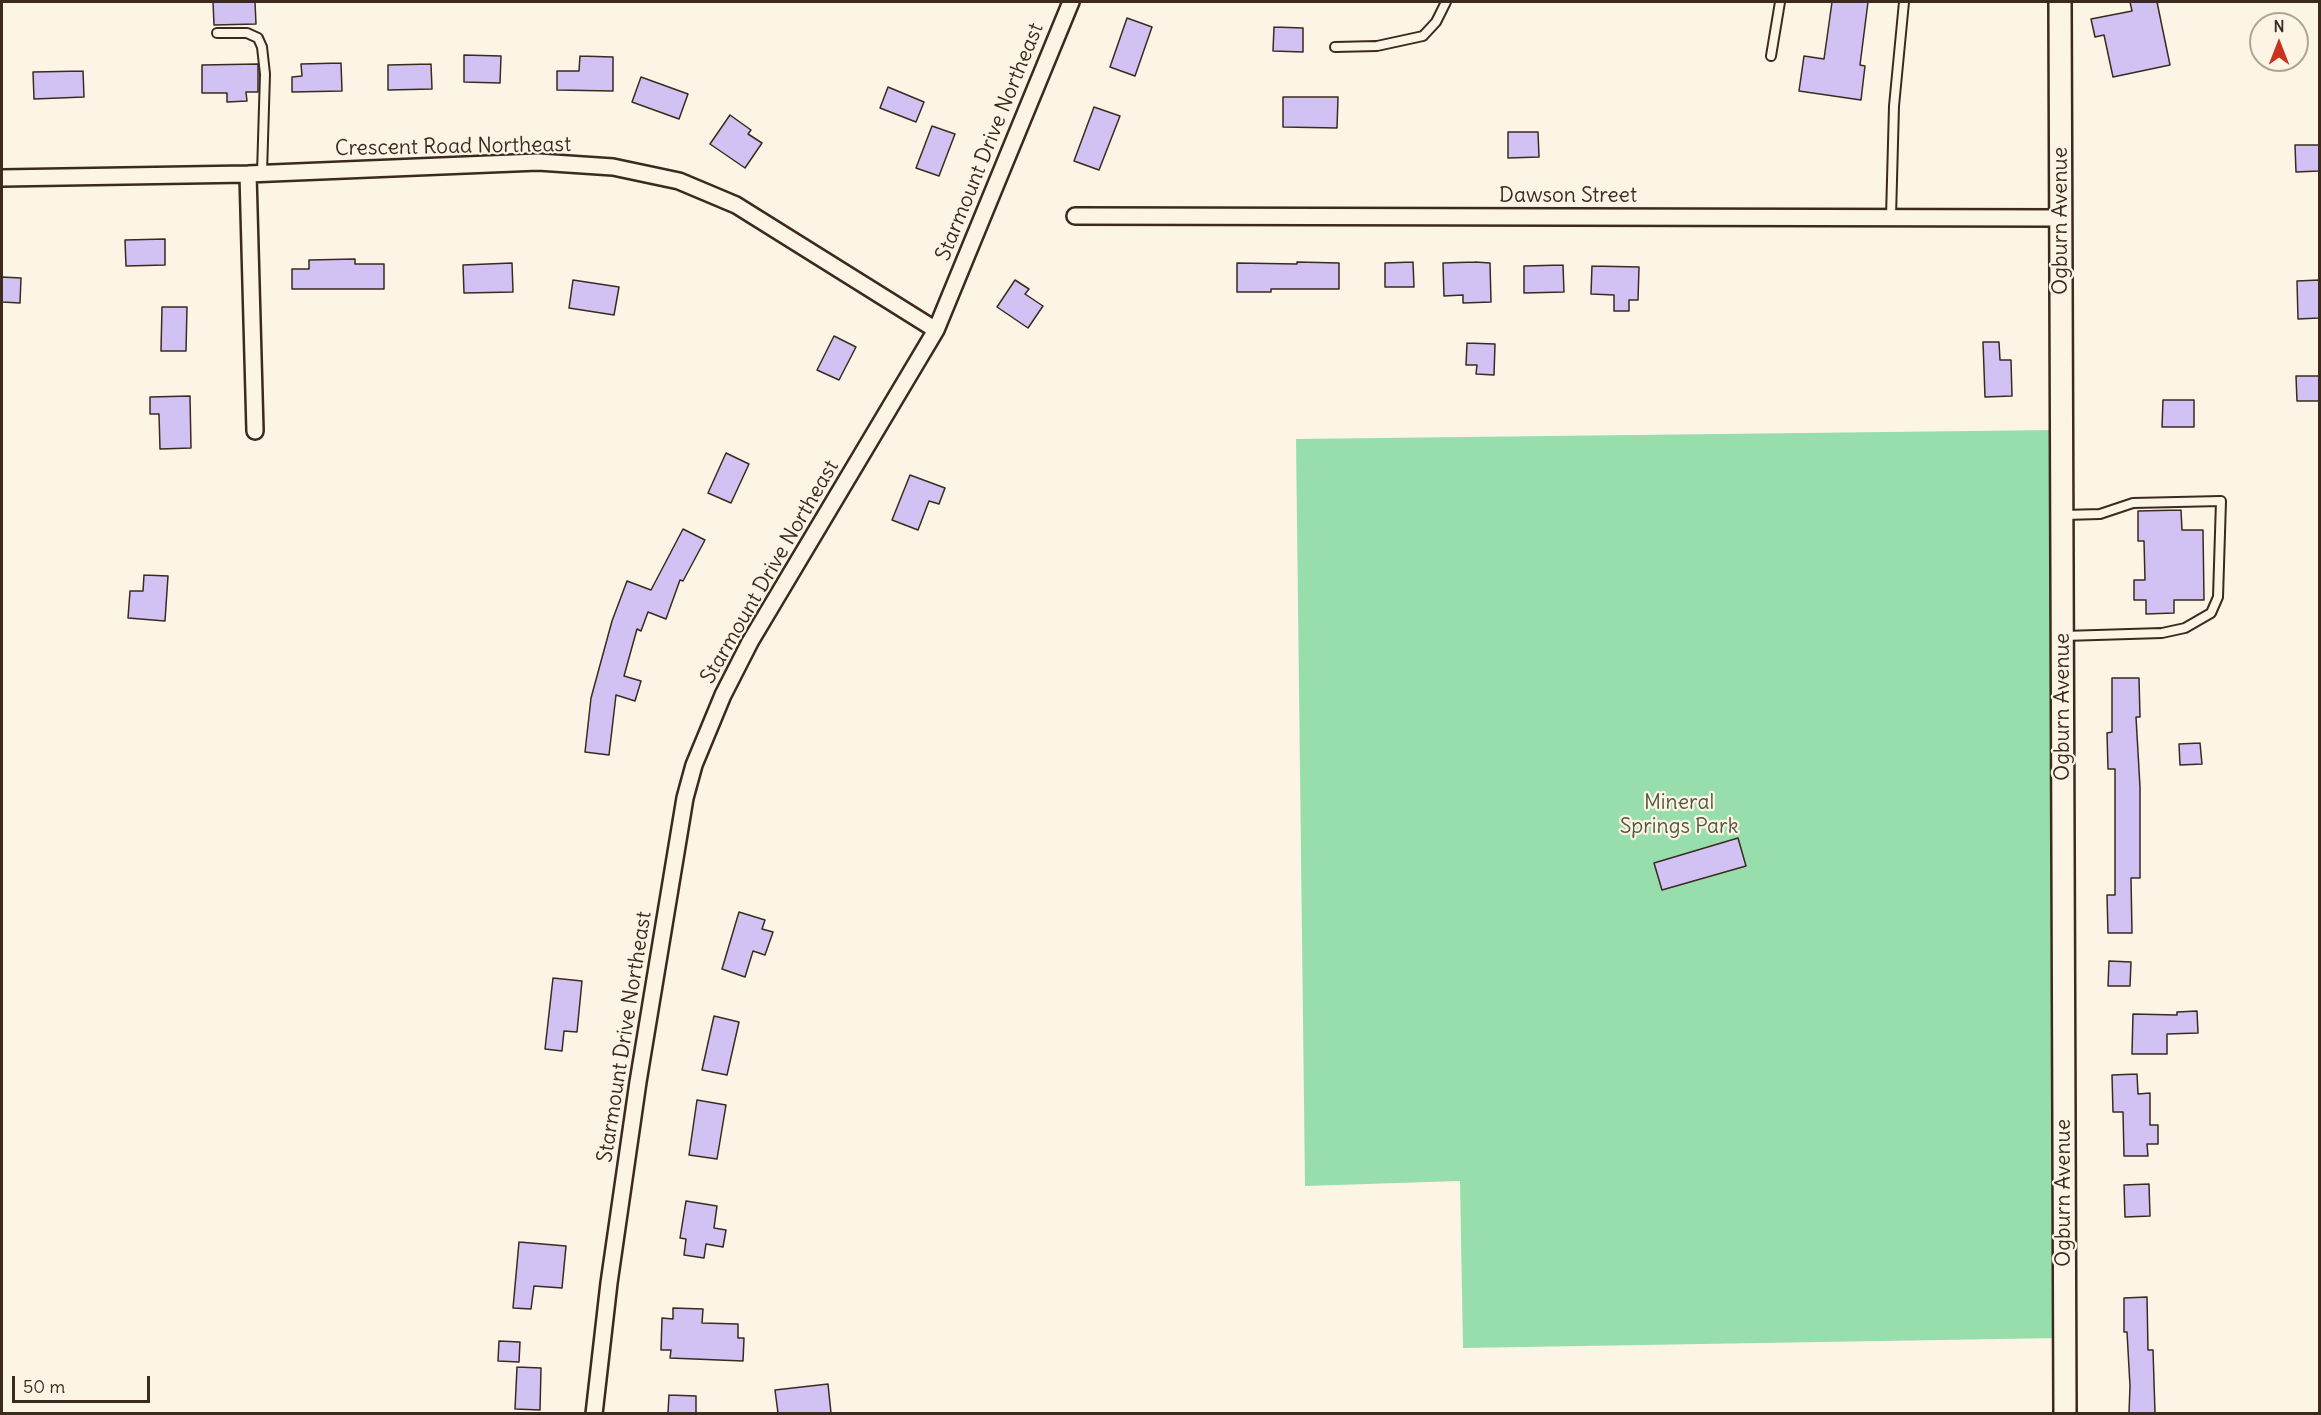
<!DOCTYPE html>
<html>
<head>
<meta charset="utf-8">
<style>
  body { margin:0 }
  #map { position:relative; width:2321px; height:1415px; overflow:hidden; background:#fcf5e5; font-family:Delius,sans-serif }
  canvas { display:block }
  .frame { position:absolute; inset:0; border:3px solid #3b2a1e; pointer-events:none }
  .north { position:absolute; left:2249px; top:12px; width:60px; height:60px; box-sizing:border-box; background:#fcf5e5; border:2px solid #afa495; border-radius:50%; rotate:0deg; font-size:16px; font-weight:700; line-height:24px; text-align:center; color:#3b2a1e }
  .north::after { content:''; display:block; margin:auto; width:21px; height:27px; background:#c8321e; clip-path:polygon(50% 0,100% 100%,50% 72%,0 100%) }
  .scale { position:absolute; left:12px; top:1376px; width:138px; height:27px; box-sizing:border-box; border:3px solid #3b2a1e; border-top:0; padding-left:8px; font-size:18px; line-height:21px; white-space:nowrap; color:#3b2a1e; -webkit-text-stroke:4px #fcf5e5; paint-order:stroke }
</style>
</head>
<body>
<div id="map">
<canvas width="2321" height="1415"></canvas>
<div class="frame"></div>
<div class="north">N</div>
<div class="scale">50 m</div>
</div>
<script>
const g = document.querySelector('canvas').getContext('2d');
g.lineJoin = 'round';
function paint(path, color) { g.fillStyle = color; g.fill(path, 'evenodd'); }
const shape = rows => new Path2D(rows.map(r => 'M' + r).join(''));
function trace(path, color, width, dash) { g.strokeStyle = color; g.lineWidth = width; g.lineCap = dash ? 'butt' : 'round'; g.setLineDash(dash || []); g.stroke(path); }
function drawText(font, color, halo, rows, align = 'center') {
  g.font = font + ' Delius,sans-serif'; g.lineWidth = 4.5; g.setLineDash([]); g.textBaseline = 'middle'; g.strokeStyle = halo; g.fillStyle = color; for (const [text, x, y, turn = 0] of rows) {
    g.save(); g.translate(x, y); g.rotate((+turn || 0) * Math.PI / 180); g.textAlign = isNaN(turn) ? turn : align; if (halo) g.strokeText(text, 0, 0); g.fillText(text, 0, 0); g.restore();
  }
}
paint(shape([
  [2055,430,2060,1338,1463,1348,1460,1181,1305,1186,1296,439]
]), '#97deac');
const building = shape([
  [213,2,255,2,256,24,214,25,213,2],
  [1832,2,1868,2,1860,65,1865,66,1861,100,1799,91,1804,56,1824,59,1832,2],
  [2130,2,2157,2,2170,65,2113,77,2104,35,2095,37,2091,19,2132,11,2130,2],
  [1127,18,1152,27,1135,76,1110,67,1127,18],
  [1274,27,1303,28,1303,52,1273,51,1274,27],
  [464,55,501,56,500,83,464,82,464,55],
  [580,56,613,57,613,91,557,90,557,71,579,71,580,56],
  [341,63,342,91,292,92,292,77,302,76,301,64,341,63],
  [258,64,258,92,246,92,247,101,227,102,227,93,202,93,202,65,258,64],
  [431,64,432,89,388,90,388,65,431,64],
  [83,71,84,97,34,99,33,72,83,71],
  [641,77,688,94,679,119,632,102,641,77],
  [888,87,924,102,916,122,880,108,888,87],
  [1283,97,1338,97,1337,128,1283,127,1283,97],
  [1094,107,1120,116,1099,170,1074,161,1094,107],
  [730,115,751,130,748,134,762,143,745,168,710,144,730,115],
  [932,126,955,134,939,176,916,168,932,126],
  [1508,132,1538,132,1539,157,1508,158,1508,132],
  [2295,145,2319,145,2319,171,2296,172,2295,145],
  [165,239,165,265,126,266,125,240,165,239],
  [355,259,355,264,384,264,384,289,292,289,292,269,309,269,309,260,355,259],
  [1297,262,1339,263,1339,289,1271,289,1271,292,1237,292,1237,263,1297,264,1297,262],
  [1413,262,1414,287,1385,287,1385,263,1413,262],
  [1475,262,1490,263,1491,302,1463,303,1463,295,1444,296,1443,263,1475,262],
  [512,263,513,292,464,293,463,265,512,263],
  [1563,265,1564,292,1524,293,1524,266,1563,265],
  [1592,266,1639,267,1638,300,1629,300,1629,311,1614,311,1614,295,1591,294,1592,266],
  [2,277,21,278,20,303,2,302,2,277],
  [573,280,619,287,614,315,569,308,573,280],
  [1015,280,1029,289,1025,294,1043,306,1028,328,997,307,1015,280],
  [2319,280,2319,318,2298,319,2297,281,2319,280],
  [162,307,187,307,186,351,161,351,162,307],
  [834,336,856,347,839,380,817,370,834,336],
  [1983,342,1999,342,2000,360,2011,360,2012,396,1985,397,1983,342],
  [1467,343,1495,344,1494,375,1476,374,1477,365,1466,365,1467,343],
  [2296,376,2319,376,2319,401,2297,401,2296,376],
  [190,396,191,448,160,449,159,414,150,414,150,397,190,396],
  [2163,400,2194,400,2194,427,2162,427,2163,400],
  [726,453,749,464,731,503,708,493,726,453],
  [910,475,945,488,939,504,929,501,918,530,892,520,910,475],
  [2181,510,2182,530,2203,530,2204,600,2174,600,2174,613,2146,614,2146,600,2134,600,2134,580,2145,580,2144,541,2138,541,2138,511,2181,510],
  [683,529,705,540,683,581,680,580,666,619,648,612,641,631,637,629,624,676,641,681,635,701,616,695,609,755,585,752,591,698,612,621,627,581,651,590,683,529],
  [144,575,168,576,165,621,128,618,130,591,143,591,144,575],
  [2112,678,2139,678,2140,717,2136,717,2140,787,2140,878,2131,878,2132,933,2108,933,2107,895,2115,895,2115,769,2108,769,2107,733,2112,732,2112,678],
  [2200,743,2202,764,2180,765,2179,744,2200,743],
  [1738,838,1746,866,1662,890,1654,863,1738,838],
  [739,912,765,920,762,929,773,932,765,955,753,951,745,977,722,969,739,912],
  [2109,961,2131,962,2130,986,2108,986,2109,961],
  [553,978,582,981,577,1032,564,1031,562,1051,545,1049,553,978],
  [2197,1011,2198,1033,2167,1034,2167,1054,2132,1054,2133,1014,2177,1015,2177,1012,2197,1011],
  [714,1016,739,1022,727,1075,702,1070,714,1016],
  [2137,1074,2138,1094,2150,1093,2150,1125,2158,1125,2158,1144,2147,1144,2148,1156,2124,1156,2123,1112,2113,1112,2112,1075,2137,1074],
  [697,1100,726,1105,717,1159,689,1155,697,1100],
  [2149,1184,2150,1216,2125,1217,2124,1185,2149,1184],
  [686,1201,717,1206,714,1228,726,1230,723,1247,706,1244,704,1258,684,1255,686,1239,680,1238,686,1201],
  [519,1242,566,1246,562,1288,534,1286,531,1309,513,1308,519,1242],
  [2147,1297,2148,1350,2153,1350,2155,1413,2129,1413,2130,1386,2127,1332,2124,1332,2124,1298,2147,1297],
  [673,1308,703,1309,702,1323,738,1324,738,1338,744,1338,743,1361,670,1358,671,1350,661,1350,662,1318,673,1319,673,1308],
  [499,1341,520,1342,519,1362,498,1361,499,1341],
  [517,1367,541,1368,540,1410,515,1409,517,1367],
  [828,1384,831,1413,778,1413,775,1390,828,1384],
  [669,1395,696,1396,696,1413,668,1413,669,1395]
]);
paint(building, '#d2c2f3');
trace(building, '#3b2a1e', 1.5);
const lane = shape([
  [217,33,247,33,258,38,262,47,265,74,262,173],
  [1335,47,1377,46,1423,36,1436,22,1446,2],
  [1771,56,1780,2],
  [1891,217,1894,106,1904,2],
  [2064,515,2100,514,2133,503,2221,501,2218,597,2211,613,2185,628,2162,633,2064,636]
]);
const street = shape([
  [248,174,255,431],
  [2,178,248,174,538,162,613,167,679,181,736,205,936,330],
  [1075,216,2062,218],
  [594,1414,609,1283,638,1082,685,798,694,765,723,695,750,642,936,330,1071,2]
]);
const secondary = shape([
  [2060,2,2065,1414]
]);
trace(lane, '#3b2a1e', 12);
trace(street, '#3b2a1e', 20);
trace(secondary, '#3b2a1e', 26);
trace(lane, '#fcf5e5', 8);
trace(street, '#fcf5e5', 15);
trace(secondary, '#fcf5e5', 21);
drawText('21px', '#3b2a1e', '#fcf5e5', [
  ["Starmount Drive Northeast",990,142,-68],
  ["Crescent Road Northeast",453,147,-1],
  ["Dawson Street",1568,196],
  ["Ogburn Avenue",2061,221,-90],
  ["Starmount Drive Northeast",770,572,-60],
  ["Ogburn Avenue",2063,707,-90],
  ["Starmount Drive Northeast",625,1037,-81],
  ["Ogburn Avenue",2064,1193,-90]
]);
drawText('21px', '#525742', '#fcf5e5', [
  ["Mineral",1679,803],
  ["Springs Park",1679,827]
]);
</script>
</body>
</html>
